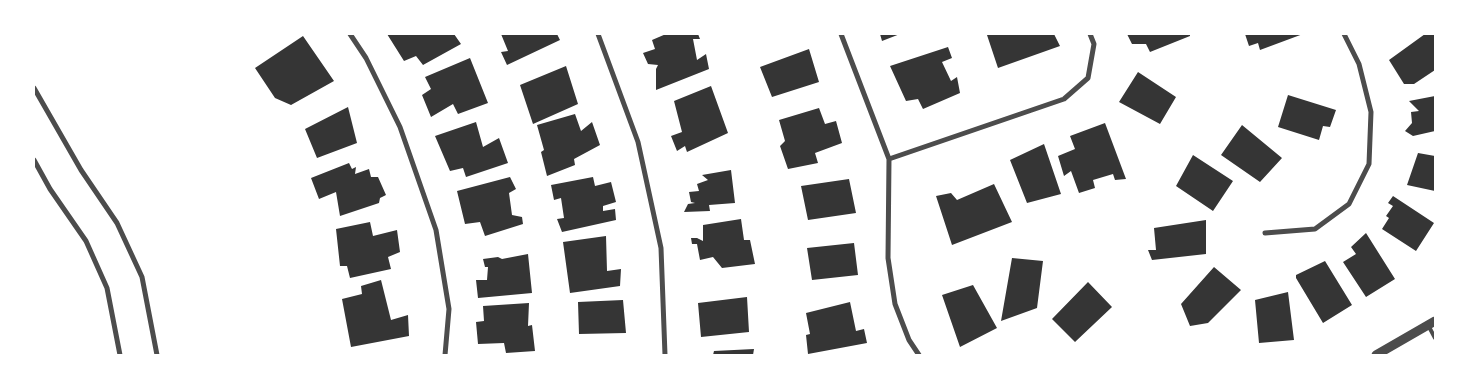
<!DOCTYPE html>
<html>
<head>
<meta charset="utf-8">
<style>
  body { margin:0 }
  #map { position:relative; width:1469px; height:389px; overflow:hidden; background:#fff; font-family:Commissioner,sans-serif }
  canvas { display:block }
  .frame { position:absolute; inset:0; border:35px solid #fff; pointer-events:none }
</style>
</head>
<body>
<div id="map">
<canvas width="1469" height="389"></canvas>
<div class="frame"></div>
</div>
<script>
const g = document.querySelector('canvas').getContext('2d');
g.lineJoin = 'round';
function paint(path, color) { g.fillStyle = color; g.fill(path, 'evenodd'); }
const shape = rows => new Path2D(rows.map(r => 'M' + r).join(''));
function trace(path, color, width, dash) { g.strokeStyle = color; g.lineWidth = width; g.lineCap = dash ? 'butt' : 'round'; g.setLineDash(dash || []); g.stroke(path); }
paint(shape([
  [387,34,454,34,461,44,423,65,416,56,404,61],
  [501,34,557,34,560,40,507,65,501,52,508,51],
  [666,34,698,34,700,39,693,39,697,60,706,54,709,69,656,90,656,69,658,65,648,64,643,53,655,49,652,40],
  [880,34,900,34,882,41],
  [983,34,1054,34,1060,46,998,68,987,35],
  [1127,34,1190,34,1190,36,1150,52,1146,44,1132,44],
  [1245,34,1303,34,1260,50,1258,43,1249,46],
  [1425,34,1435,34,1435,70,1414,84,1404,84,1389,60],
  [303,36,334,81,291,105,275,98,255,68],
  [948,47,952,58,942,62,951,81,957,77,960,93,923,109,918,99,906,101,890,66],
  [809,49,819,82,772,97,760,67],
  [470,58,488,103,458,114,453,104,431,117,422,95,431,89,425,77],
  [566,66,578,104,533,124,520,85],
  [1138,72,1176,97,1160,124,1119,102],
  [711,86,728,133,687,152,685,146,677,151,671,136,682,132,674,101],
  [1288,95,1336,110,1330,127,1323,126,1319,140,1278,127],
  [1435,96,1435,131,1413,136,1405,131,1412,123,1411,112,1419,111,1409,101],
  [348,107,357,143,317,158,305,129],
  [819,108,825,124,836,121,842,143,815,153,818,163,788,169,780,146,785,141,779,120],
  [575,114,581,131,592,122,600,145,574,159,575,165,547,176,541,152,544,150,537,125],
  [476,122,483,147,499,138,508,163,466,177,463,168,450,171,435,136],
  [1105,123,1126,179,1115,180,1113,174,1093,180,1095,188,1079,193,1071,171,1064,176,1058,156,1075,149,1070,136],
  [1242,125,1282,158,1260,182,1221,155],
  [1044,144,1061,194,1027,203,1010,160],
  [1418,153,1435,156,1435,191,1407,185],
  [1193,155,1233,181,1213,211,1176,186],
  [349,163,352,169,356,167,355,174,369,169,371,177,378,177,386,195,380,198,379,203,340,216,336,192,319,199,311,178],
  [731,170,735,203,709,205,710,211,684,212,688,204,695,203,691,202,689,192,699,191,697,184,708,180,702,175],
  [510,177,516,189,509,193,512,215,522,217,523,224,485,236,480,222,465,224,457,191],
  [593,177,595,186,611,182,616,202,603,206,603,211,615,209,616,220,562,232,557,219,564,218,561,198,554,200,551,185],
  [849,179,856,213,808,220,801,186],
  [994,184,1012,222,952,245,936,196,951,193,957,200],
  [1393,196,1434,223,1416,251,1382,229,1389,218,1386,216,1393,206,1388,203],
  [741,219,744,240,750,240,755,264,722,268,713,257,700,260,697,244,692,244,691,238,697,238,703,241,703,225],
  [1206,220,1206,254,1152,260,1148,250,1156,250,1154,228],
  [370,222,373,236,397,230,400,252,388,257,391,269,350,278,347,266,340,266,336,229],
  [1366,233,1395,279,1366,297,1343,262,1356,254,1351,247],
  [606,236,607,271,621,269,620,286,570,293,563,242],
  [854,243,858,275,812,280,807,248],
  [528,254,532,293,478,298,476,280,487,280,488,267,485,267,483,259,498,257,502,259],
  [1012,258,1043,261,1037,308,1001,321],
  [1325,261,1352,305,1323,323,1296,278,1296,275],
  [1214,267,1241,290,1208,323,1190,326,1181,304],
  [381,280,391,320,408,315,409,336,351,347,342,299,362,294,361,286],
  [1088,282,1112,307,1075,342,1052,319],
  [973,285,997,328,960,347,942,295],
  [1288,292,1294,340,1259,343,1255,300],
  [747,297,749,332,701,337,698,303],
  [623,300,626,333,579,334,578,302],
  [850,302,856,331,864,329,867,343,808,354,806,335,810,334,806,313],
  [529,303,528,326,532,325,535,351,506,353,504,343,478,344,476,322,484,321,483,306],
  [754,349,753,355,713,355,714,351]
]), '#353535');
trace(shape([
  [1428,325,1435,338]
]), '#4c4c4c', 4);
trace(shape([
  [350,34,366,58,400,127,436,230,449,309,445,355],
  [598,34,638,142,661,248,665,355],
  [841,34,889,159,888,258,895,304,909,340,919,355],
  [34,88,81,170,117,223,142,277,157,355],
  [889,159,1064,99,1088,78,1094,44,1090,34],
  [34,160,50,189,86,241,107,288,120,355],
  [1265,233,1315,229,1349,204,1369,164,1371,112,1359,64,1344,34]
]), '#4c4c4c', 5);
trace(shape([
  [1376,355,1435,321]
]), '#4c4c4c', 9);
</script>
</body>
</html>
